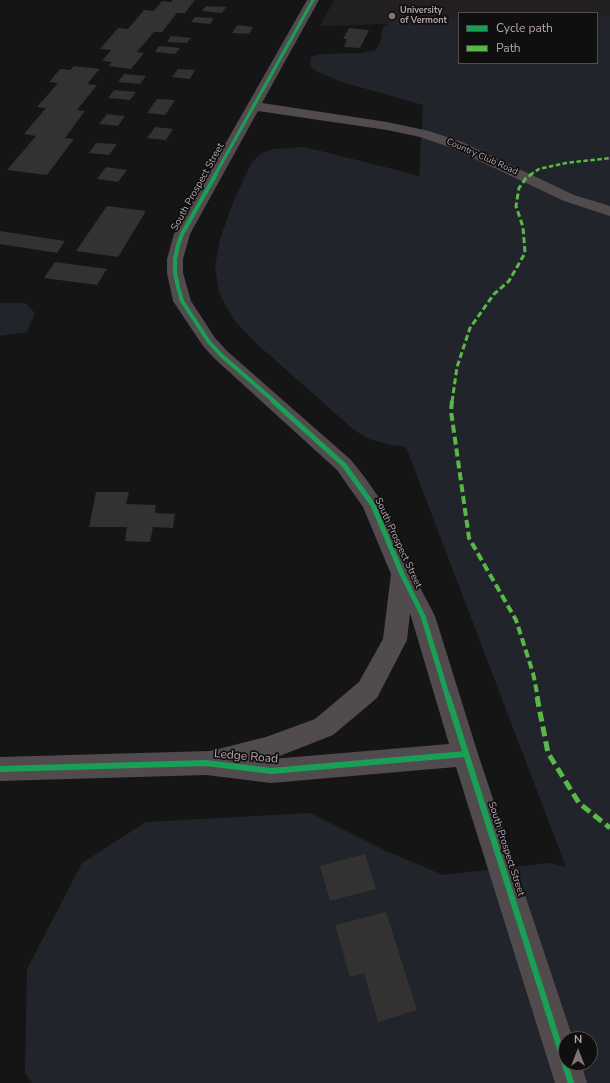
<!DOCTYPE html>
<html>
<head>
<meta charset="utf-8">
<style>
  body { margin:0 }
  #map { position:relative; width:610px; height:1083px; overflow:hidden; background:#151515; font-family:"Nunito Sans",sans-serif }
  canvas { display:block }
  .legend { position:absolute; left:458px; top:12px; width:140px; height:52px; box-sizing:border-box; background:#100f0f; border:1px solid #524b4f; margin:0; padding:5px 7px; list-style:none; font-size:12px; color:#b6a5b0 }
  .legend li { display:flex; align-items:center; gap:8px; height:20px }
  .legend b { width:20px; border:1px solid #524b4f }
  .north { position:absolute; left:558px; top:1031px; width:40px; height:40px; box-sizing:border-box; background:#100f0f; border:1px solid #524b4f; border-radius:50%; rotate:0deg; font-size:11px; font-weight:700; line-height:16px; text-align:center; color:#b6a5b0 }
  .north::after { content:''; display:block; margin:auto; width:14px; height:18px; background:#7e737a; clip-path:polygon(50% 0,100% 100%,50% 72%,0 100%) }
</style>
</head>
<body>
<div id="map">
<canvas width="610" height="1083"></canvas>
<ul class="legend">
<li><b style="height:5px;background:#1a9f57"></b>Cycle path</li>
<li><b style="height:5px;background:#58b947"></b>Path</li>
</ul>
<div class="north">N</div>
</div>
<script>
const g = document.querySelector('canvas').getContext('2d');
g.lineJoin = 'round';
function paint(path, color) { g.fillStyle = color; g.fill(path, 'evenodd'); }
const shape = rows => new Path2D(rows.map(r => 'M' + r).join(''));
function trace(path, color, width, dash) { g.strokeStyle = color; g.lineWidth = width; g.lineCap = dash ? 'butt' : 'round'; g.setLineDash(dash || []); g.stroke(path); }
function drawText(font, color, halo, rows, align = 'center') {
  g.font = font + ' "Nunito Sans",sans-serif'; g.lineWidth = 3.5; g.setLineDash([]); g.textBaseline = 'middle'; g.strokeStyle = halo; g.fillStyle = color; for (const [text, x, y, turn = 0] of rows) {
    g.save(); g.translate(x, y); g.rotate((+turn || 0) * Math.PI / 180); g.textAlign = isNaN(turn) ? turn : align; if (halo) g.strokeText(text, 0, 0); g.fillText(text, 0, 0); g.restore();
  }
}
paint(shape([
  [334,0,610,0,610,18,597,19,597,13,459,13,459,22,320,26]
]), '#211f1f');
paint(shape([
  [597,17,610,17,610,1083,32,1083,25,1073,27,969,82,863,146,822,310,813,384,850,443,875,549,863,566,867,406,447,390,445,369,439,354,430,257,344,234,320,219,293,215,267,220,239,234,200,252,162,261,154,273,149,305,147,409,173,419,177,423,105,342,82,316,71,310,66,311,57,319,54,361,53,376,50,381,40,383,27,395,20,459,19,459,63,597,63],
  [566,1039,590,1039,590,1063,566,1063],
  [0,303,25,303,35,313,27,332,0,336]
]), '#22242b');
paint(shape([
  [172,0,195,0,185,13,177,13,162,32,154,32,137,52,144,53,131,69,108,66,112,62,102,61,111,50,100,49,118,28,128,29,144,10,154,11,162,1,171,2],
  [206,6,226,7,222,13,202,11],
  [195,17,214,18,210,24,191,22],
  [237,25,253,27,249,34,232,33],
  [349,28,369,30,360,48,344,47,347,39,343,39],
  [171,36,191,38,187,43,167,42],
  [159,46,180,48,175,54,155,52],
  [74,66,100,69,87,84,97,85,77,110,85,111,65,138,74,139,47,175,7,170,36,136,24,134,46,108,37,107,58,83,49,82,60,69,70,70],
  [178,69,195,70,190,79,172,77],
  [124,74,146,76,140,84,118,82],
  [114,90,136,92,130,100,108,98],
  [157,99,175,100,165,115,147,113],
  [107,114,125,116,118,126,99,124],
  [155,127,173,129,166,140,147,138],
  [96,143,117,144,109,155,89,153],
  [106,167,127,170,118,182,97,179],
  [107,206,146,211,118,257,76,251],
  [0,231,65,241,57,253,0,244],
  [55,262,107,269,97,285,44,278],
  [96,492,129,492,126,504,156,505,155,513,175,514,173,528,153,527,150,542,125,541,127,527,89,527],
  [365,854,376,889,330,901,320,866],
  [386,912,417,1010,378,1022,364,973,350,977,335,925]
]), '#333132');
paint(shape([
  [307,0,319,0,262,103,387,122,429,131,462,142,574,195,610,206,610,216,564,201,452,148,420,137,387,130,258,111,190,234,183,259,183,273,191,301,215,338,227,351,351,460,366,479,384,505,413,574,435,616,478,754,573,1039,566,1039,566,1063,581,1063,587,1083,555,1083,456,767,271,783,206,775,0,781,0,757,210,751,266,737,315,719,359,682,383,639,391,574,363,507,337,470,215,359,203,346,173,301,167,273,167,259,174,234,307,0],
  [410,613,449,744,272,759,333,735,377,698,407,640,410,613]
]), '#514b4e');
trace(shape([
  [530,175,539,169,566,163,610,158]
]), '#58b947', 2.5, [4.5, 2.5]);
trace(shape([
  [452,402,457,367,470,328,494,294,509,281,525,253,523,227,516,206,519,188,526,178,532,174]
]), '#58b947', 3, [6, 3]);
trace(shape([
  [452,401,451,411,469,538,516,620,533,673,538,698]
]), '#58b947', 4, [8, 4]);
trace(shape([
  [537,697,548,753,579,803,610,828]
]), '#58b947', 5, [10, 5]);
trace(shape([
  [215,175,313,0]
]), '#1a9f57', 3);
trace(shape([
  [216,174,182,234,178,245,175,259,175,273,178,287,182,301,209,342,221,355,275,402]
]), '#1a9f57', 4);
trace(shape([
  [273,401,344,465,373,505,402,574,423,616,448,698]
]), '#1a9f57', 5);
trace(shape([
  [448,697,571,1083],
  [0,769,206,763,271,771,465,754]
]), '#1a9f57', 6);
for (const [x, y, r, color] of [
  [392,16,4,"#7e737a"]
]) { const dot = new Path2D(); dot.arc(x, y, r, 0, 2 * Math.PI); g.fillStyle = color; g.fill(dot); trace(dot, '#100f0f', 1.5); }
drawText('bold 9px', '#b6a5b0', '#100f0f', [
  ["University",400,11],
  ["of Vermont",400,21]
], 'left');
drawText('9px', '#b6a5b0', '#100f0f', [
  ["Country Club Road",482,157,24]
]);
drawText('10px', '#b6a5b0', '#100f0f', [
  ["South Prospect Street",198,187,-61],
  ["South Prospect Street",398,543,65],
  ["South Prospect Street",506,849,72]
]);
drawText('12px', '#b6a5b0', '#100f0f', [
  ["Ledge Road",246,757,5]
]);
</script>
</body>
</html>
